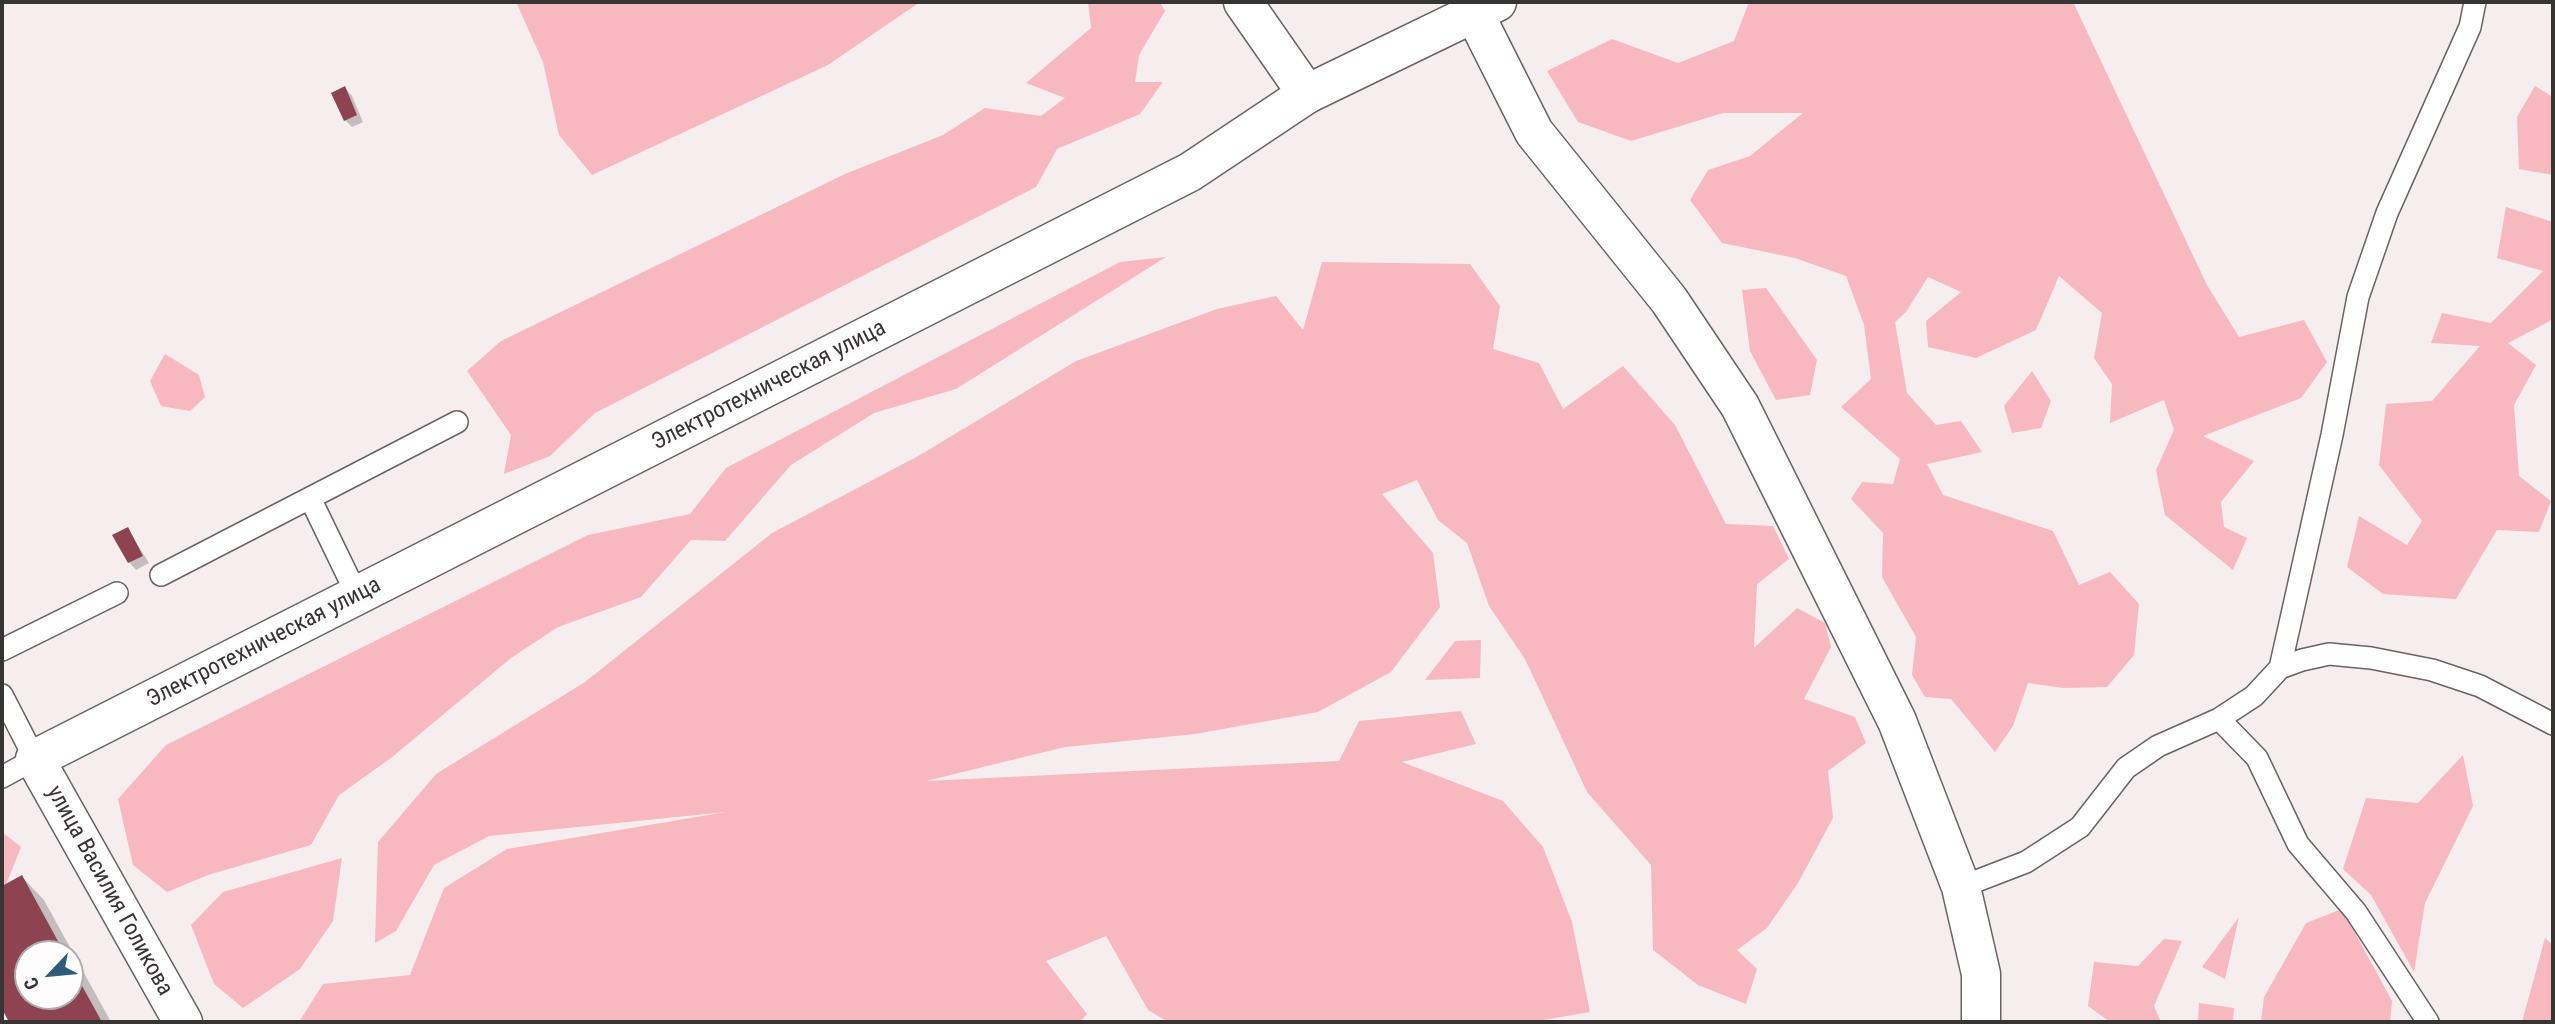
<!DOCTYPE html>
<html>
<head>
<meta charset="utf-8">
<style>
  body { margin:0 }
  #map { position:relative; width:2555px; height:1024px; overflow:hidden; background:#f6edee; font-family:"Roboto Condensed",sans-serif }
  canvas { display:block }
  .frame { position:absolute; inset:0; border:4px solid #373434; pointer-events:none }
  .north { position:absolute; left:14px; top:940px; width:70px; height:70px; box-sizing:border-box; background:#fefcfc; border:2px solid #aeacac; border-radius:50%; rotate:244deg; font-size:19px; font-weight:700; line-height:28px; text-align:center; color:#373434 }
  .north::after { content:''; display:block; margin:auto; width:24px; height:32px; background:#2d5c7a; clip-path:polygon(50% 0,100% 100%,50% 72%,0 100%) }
</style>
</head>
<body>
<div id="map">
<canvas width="2555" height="1024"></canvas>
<div class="frame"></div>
<div class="north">С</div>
</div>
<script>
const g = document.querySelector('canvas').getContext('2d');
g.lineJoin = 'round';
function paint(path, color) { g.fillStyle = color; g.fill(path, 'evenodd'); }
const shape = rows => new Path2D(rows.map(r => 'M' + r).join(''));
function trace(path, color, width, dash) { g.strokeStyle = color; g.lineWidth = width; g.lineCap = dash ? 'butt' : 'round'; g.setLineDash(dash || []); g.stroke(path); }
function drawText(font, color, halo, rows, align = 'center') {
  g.font = font + ' "Roboto Condensed",sans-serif'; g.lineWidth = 7; g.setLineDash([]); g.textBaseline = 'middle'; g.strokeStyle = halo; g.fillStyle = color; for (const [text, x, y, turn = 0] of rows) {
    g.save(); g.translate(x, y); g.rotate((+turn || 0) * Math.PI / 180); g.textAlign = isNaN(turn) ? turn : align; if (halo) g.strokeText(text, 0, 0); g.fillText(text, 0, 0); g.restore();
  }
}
paint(shape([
  [516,2,920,2,828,65,592,175,559,135,543,62],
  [1088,2,1160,2,1165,11,1139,55,1135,82,1163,82,1140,114,1057,149,1036,187,595,413,550,456,504,474,511,435,467,371,501,341,845,174,943,135,985,108,1041,116,1065,98,1026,83,1091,28],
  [1749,2,2073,2,2207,285,2239,337,2304,320,2327,362,2301,398,2203,436,2254,461,2221,502,2224,527,2247,538,2233,570,2165,515,2156,470,2174,430,2164,400,2110,423,2112,384,2094,358,2102,313,2059,276,2036,330,1976,358,1928,347,1926,321,1961,292,1928,277,1906,312,1895,322,1907,393,1936,425,1961,421,1982,452,1927,464,1943,495,2053,531,2079,585,2110,572,2139,604,2134,655,2107,687,2063,688,2028,683,2013,726,1995,752,1951,699,1925,697,1912,675,1916,637,1882,577,1883,533,1851,499,1862,482,1893,484,1900,459,1841,407,1871,379,1864,325,1846,276,1795,258,1722,243,1690,200,1708,170,1750,156,1803,113,1723,113,1631,141,1578,122,1547,71,1612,39,1678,63,1734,41],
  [2535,86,2553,97,2553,175,2519,169,2517,117],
  [2506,207,2553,222,2553,314,2550,321,2508,343,2536,365,2514,405,2519,476,2551,501,2539,532,2497,530,2456,599,2383,594,2347,567,2359,516,2407,545,2422,521,2379,465,2386,404,2432,401,2480,346,2431,343,2442,313,2491,323,2543,271,2497,258],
  [1166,257,956,389,874,413,791,465,725,541,691,540,641,597,558,627,511,658,391,758,339,795,311,845,208,875,167,892,133,865,118,799,166,745,588,535,690,514,726,468,1120,262],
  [1322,262,1470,264,1500,306,1493,349,1539,363,1563,409,1623,366,1675,425,1726,524,1773,526,1789,559,1757,584,1754,648,1797,608,1825,623,1831,647,1804,699,1855,717,1866,743,1828,771,1833,818,1798,883,1767,928,1737,950,1757,969,1746,1004,1698,985,1653,950,1651,865,1587,792,1525,659,1489,606,1467,543,1438,520,1417,480,1382,494,1433,553,1440,607,1391,672,1318,712,1195,734,1065,747,926,781,1339,761,1359,721,1461,711,1476,744,1402,762,1503,801,1543,847,1572,922,1590,1012,1532,1022,1168,1022,1148,1010,1106,936,1046,961,1087,1014,1080,1022,299,1022,323,984,410,975,444,888,507,849,726,812,489,836,434,865,396,931,375,943,378,842,436,774,585,682,772,533,920,455,1076,361,1217,309,1276,296,1303,330],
  [1766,288,1817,360,1810,395,1776,400,1750,351,1742,290],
  [165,354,199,375,205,397,190,411,161,406,150,381],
  [2032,371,2051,401,2041,428,2012,433,2004,406],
  [1481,640,1480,678,1425,680,1455,641],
  [2463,755,2473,806,2425,903,2414,972,2371,895,2343,869,2366,798,2418,803],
  [2,832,21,847,2,895],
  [342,858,333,921,300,969,243,1008,214,984,191,925,223,892],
  [2342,909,2392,1001,2390,1022,2261,1022,2264,997,2306,923],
  [2239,917,2225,979,2202,967],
  [2545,938,2553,945,2553,1022,2522,1022],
  [2164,939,2182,941,2154,1006,2161,1022,2110,1022,2088,1006,2094,962,2138,966],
  [2199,1003,2234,1008,2233,1022,2198,1022]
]), '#f8b8bf');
paint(shape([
  [345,88,352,96,363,122,352,127,345,120],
  [128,529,149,563,136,570,129,562],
  [22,877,44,900,111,1022,11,1022,2,1006,2,888],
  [28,954,70,954,70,996,28,996]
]), '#0003');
paint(shape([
  [345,86,357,115,344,121,331,93],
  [128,527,143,556,128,563,112,535],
  [22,875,65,954,28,954,28,996,70,996,70,964,102,1022,9,1022,2,1009,2,886]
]), '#8e4450');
const service = shape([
  [310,498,357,595],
  [161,575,457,422],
  [2,650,117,593],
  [2280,668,2332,435,2358,297,2387,213,2470,27,2475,2],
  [2,695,35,759,2,777],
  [2219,719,2257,758,2298,844,2356,912,2428,1022],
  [1961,887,2026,862,2080,827,2126,768,2158,746,2219,719,2254,696,2280,668,2302,660,2329,654,2371,658,2432,670,2480,686,2553,724]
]);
const minor = shape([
  [1474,13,1534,132,1669,300,1740,406,1897,721,1961,887,1981,974,1981,1022],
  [183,1022,35,759,1190,172,1307,94]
]);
const secondary = shape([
  [1243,2,1307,94,1497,2]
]);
trace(service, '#6a6263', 24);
trace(minor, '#6a6263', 41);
trace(secondary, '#6a6263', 41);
trace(service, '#fff', 21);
trace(minor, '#fff', 38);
trace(secondary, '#fff', 38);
drawText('23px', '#373434', '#fefcfc', [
  ["Электротехническая улица",769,386,-27],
  ["Электротехническая улица",264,643,-27],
  ["улица Василия Голикова",109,891,61]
]);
</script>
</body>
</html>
